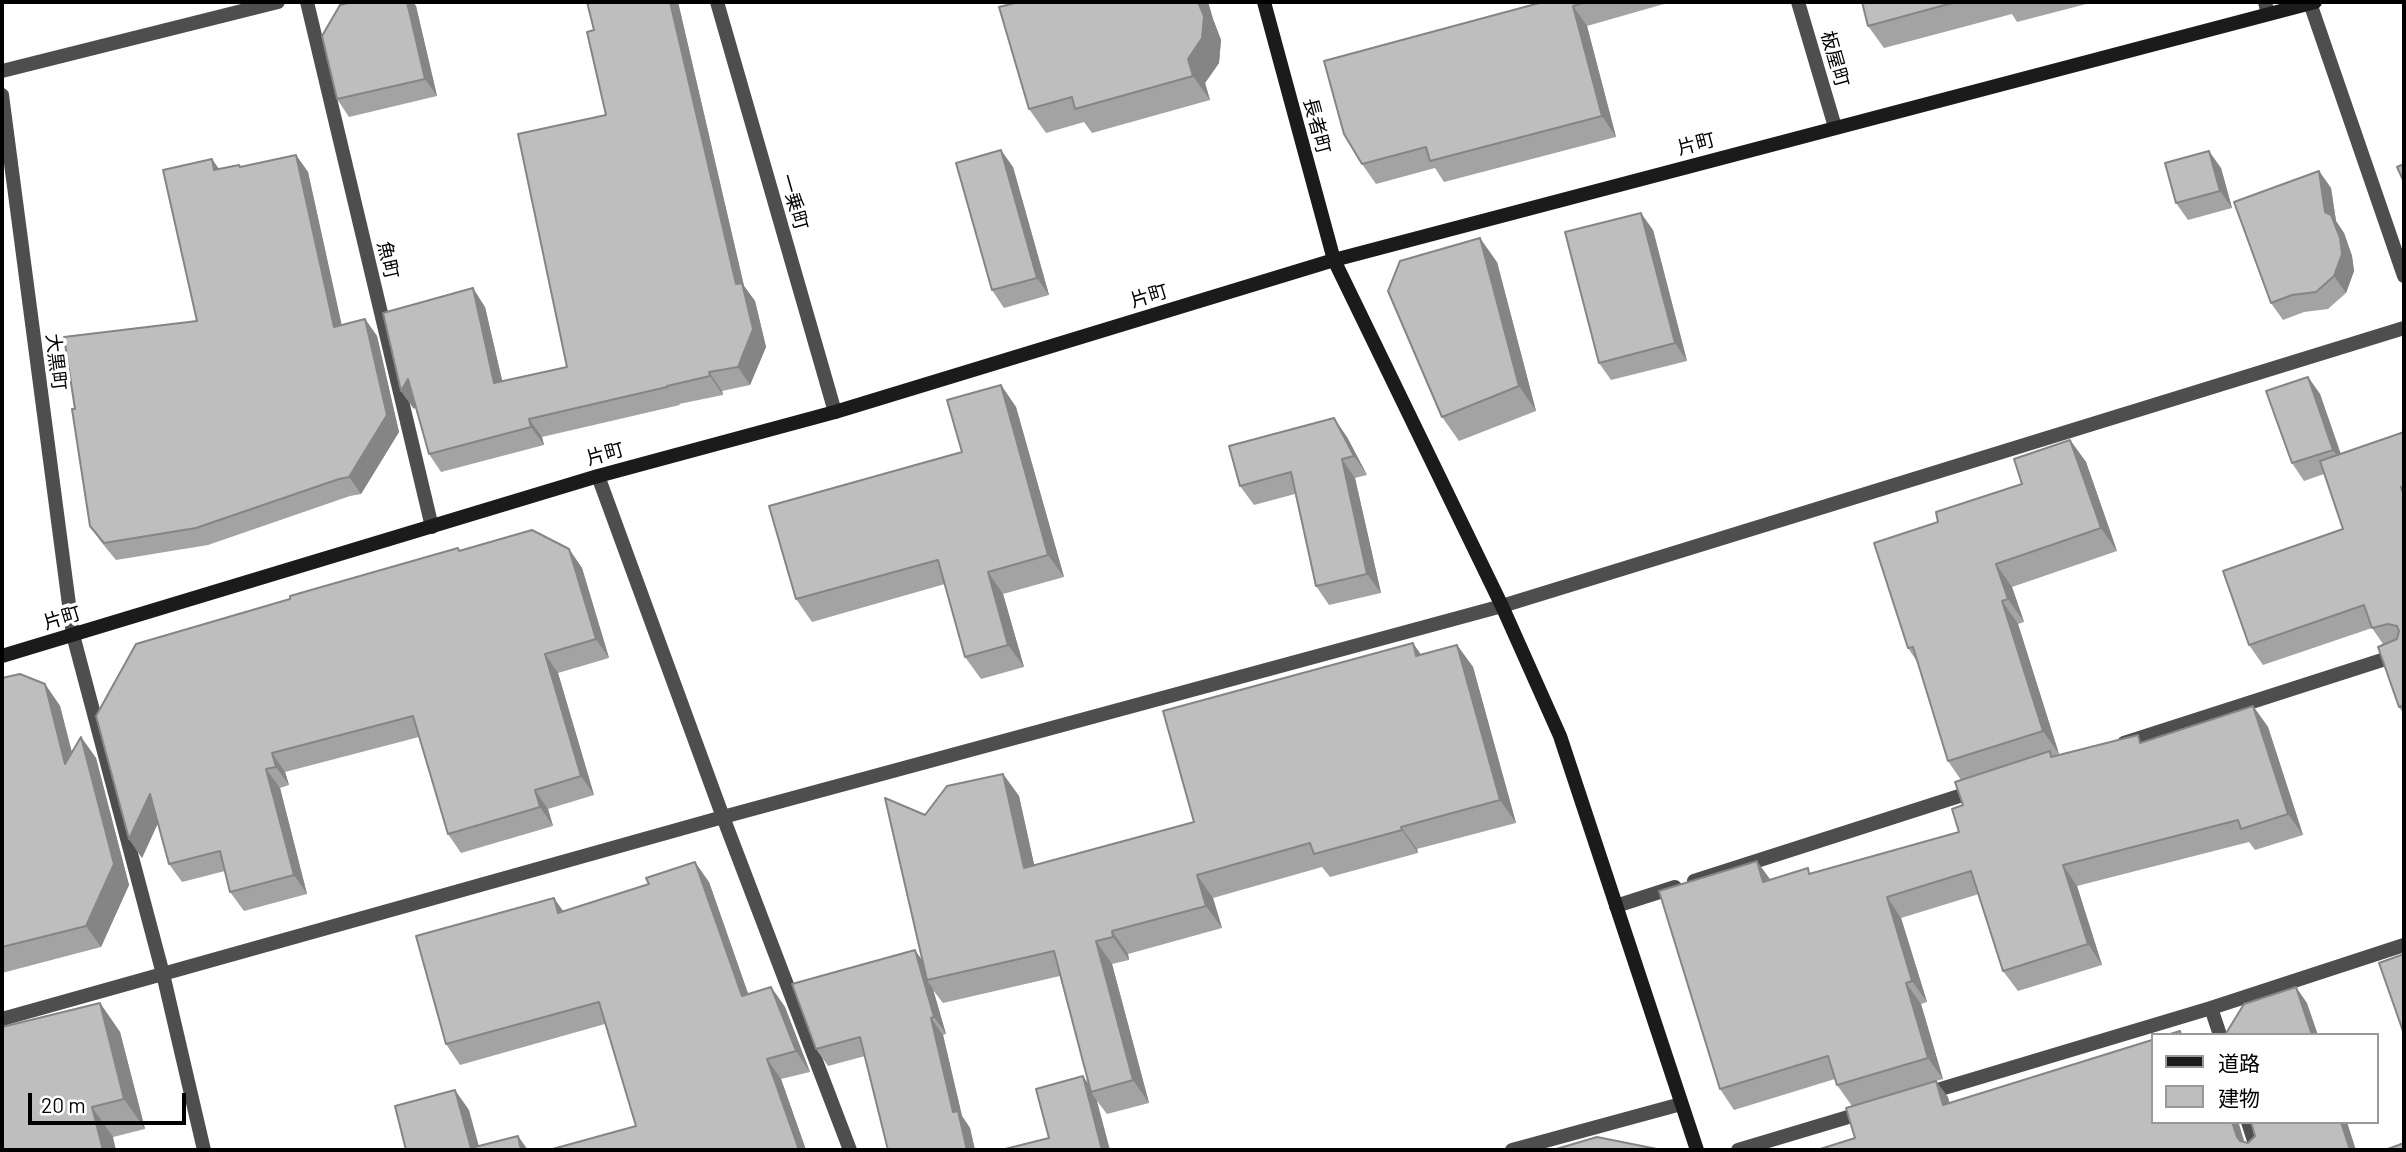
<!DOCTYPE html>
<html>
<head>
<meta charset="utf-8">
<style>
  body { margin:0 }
  #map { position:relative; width:2406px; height:1152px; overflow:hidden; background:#fff; font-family:Barlow,"Noto Sans JP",sans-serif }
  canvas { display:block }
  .frame { position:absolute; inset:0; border:4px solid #000; pointer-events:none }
  .legend { position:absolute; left:2151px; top:1033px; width:228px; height:91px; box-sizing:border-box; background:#fff; border:2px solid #999; margin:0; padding:9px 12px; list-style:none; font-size:21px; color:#000 }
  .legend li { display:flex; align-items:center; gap:14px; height:35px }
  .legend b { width:35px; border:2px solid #999 }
  .scale { position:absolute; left:28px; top:1093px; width:158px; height:32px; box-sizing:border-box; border:4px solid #000; border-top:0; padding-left:9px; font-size:21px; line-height:24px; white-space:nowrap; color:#000; -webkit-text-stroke:5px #fff; paint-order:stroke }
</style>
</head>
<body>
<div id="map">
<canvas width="2406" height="1152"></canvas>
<div class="frame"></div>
<ul class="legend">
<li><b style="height:9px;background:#1b1b1b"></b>道路</li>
<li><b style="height:19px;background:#bebebe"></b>建物</li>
</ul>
<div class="scale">20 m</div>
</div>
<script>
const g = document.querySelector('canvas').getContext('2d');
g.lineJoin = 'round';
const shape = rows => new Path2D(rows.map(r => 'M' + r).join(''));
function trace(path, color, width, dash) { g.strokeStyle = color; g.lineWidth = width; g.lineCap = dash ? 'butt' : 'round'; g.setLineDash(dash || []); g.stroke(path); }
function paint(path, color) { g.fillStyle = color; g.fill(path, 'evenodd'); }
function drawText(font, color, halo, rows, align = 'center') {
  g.font = font + ' Barlow,"Noto Sans JP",sans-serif'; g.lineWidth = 7; g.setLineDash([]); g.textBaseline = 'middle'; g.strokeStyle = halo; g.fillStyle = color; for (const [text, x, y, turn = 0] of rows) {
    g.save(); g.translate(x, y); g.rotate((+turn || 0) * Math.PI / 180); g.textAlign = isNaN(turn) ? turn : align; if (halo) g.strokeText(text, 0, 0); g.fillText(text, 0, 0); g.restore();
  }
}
trace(shape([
  [307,2,432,527],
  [717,2,835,412],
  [1798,2,1835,127],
  [2265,2,2268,14],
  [2310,3,2404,276],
  [2,71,278,2],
  [2,95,73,635,163,974,204,1150],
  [598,476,723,817,850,1150],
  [2124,743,2404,653],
  [1694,881,1978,790],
  [1616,906,1675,887],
  [2211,1008,2220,1035],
  [2,1019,723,817,1502,606,2404,328],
  [1924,1094,2211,1008,2404,945],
  [2248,1122,2257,1150],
  [1512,1150,1681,1104],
  [1738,1150,1865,1112]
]), '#4e4e4e', 14);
trace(shape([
  [1264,2,1334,260,1502,606,1560,736,1697,1150],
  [2,656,598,476,835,412,1334,260,2315,2]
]), '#1b1b1b', 14);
paint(shape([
  [352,2,413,2,416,6,437,96,349,117,337,99],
  [587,2,678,2,744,286,755,301,766,347,750,385,722,391,723,395,679,404,680,405,542,437,544,445,441,472,429,454,415,406,414,409,401,391,485,307,502,381,567,367,606,115,594,30],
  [1019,2,1208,2,1213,19,1221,40,1219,63,1205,83,1210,100,1092,133,1084,122,1046,133,1029,109],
  [1543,2,1671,2,1587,26,1616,137,1444,182,1435,168,1376,184,1362,164],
  [1862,2,2094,2,2017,22,2012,14,1884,48,1868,26],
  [296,155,308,172,341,325,365,319,377,336,399,432,361,494,350,496,208,545,116,560,102,543,90,526,197,321,219,169,239,165,241,167],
  [1013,167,1049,295,1004,308,992,290],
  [2221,168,2232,208,2188,220,2176,203],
  [2319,171,2331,188,2336,221,2344,233,2352,256,2354,271,2346,293,2328,309,2304,312,2283,320,2271,303],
  [1653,230,1687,361,1611,380,1599,363],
  [1497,262,1536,411,1459,441,1442,417],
  [2308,377,2320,394,2341,454,2404,432,2404,705,2383,644,2372,628,2263,665,2249,645,2343,529,2324,474,2304,481,2292,463],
  [1001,385,1016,407,1064,577,1003,594,1024,667,981,679,965,657,945,584,812,622,796,599,962,452],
  [1347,437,1367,475,1355,478,1381,593,1329,605,1316,586,1295,494,1254,505,1240,486],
  [2070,440,2086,462,2117,551,2012,587,2024,622,2018,624,2059,754,2053,756,2143,742,2253,706,2268,727,2303,835,2255,850,2249,842,2077,886,2102,965,2018,991,2003,971,1979,894,1901,918,1927,1002,1921,1004,1943,1079,1852,1106,1837,1085,1835,1079,1734,1110,1720,1089,1770,880,1811,874,1959,832,1963,805,1961,780,1948,761,1918,663,1908,648,1938,522,2022,484],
  [569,549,582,568,609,658,558,673,594,795,548,809,553,826,461,853,448,834,419,737,285,772,289,785,280,788,307,894,244,911,230,892,225,871,182,882,169,864,158,823,142,858,129,839],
  [1457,645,1473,667,1516,823,1417,849,1418,853,1330,877,1322,867,1213,898,1222,928,1128,954,1129,960,1112,964,1149,1103,1107,1114,1097,1101,1049,1138,1083,1076,1089,1085,1060,976,943,1003,933,990,946,1034,943,1035,962,1116,970,1128,975,1150,888,1150,865,1056,828,1066,816,1049,922,960,925,815,1003,774,1019,796,1034,865,1194,822,1421,654],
  [2,678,45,684,60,706,72,752,81,737,96,758,129,885,101,947,2,973],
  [2404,706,2404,714,2399,707],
  [709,882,748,994,771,987,785,1007,810,1072,781,1079,806,1150,549,1150,636,1126,605,1024,460,1065,446,1044,563,911],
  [100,1003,120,1032,145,1129,113,1137,2,1150]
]), '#a3a3a3');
paint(shape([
  [407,2,413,2,416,6,437,96,425,79],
  [670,2,678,2,744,286,755,301,766,347,750,385,738,367,736,284],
  [1198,2,1208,2,1213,19,1221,40,1219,63,1205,83,1210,100,1193,76,1188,59],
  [1573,6,1587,26,1616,137,1602,116],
  [1001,150,1013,167,1049,295,1037,278],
  [2209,151,2221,168,2232,208,2220,191],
  [296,155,308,172,346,344,334,327],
  [212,159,224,176,214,170],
  [2319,171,2331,188,2336,221,2344,233,2352,256,2354,271,2346,293,2334,276],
  [1641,213,1653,230,1687,361,1675,343],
  [1480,238,1497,262,1536,411,1519,386],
  [473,288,485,307,507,401,494,383],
  [365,319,377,336,399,432,361,494,349,477],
  [709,372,722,391,723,395,710,376],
  [2308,377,2320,394,2345,467,2333,450],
  [408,379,421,397,414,409,401,391],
  [1001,385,1016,407,1064,577,1048,555],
  [1334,418,1347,437,1367,475,1354,456],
  [529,419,542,437,544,445,531,427],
  [2070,440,2086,462,2117,551,2101,528],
  [1342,459,1355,478,1381,593,1367,574],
  [569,549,582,568,609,658,596,639],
  [1996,564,2012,587,2024,622,2008,599],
  [988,572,1003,594,1024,667,1008,645],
  [2002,601,2018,624,2059,754,2043,731],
  [1413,643,1429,666,1416,656],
  [1457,645,1473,667,1516,823,1500,800],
  [545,654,558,673,594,795,581,776],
  [45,684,60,706,80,786,65,764],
  [2253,706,2268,727,2303,835,2288,814],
  [81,737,96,758,129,885,101,947,86,926],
  [272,753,285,772,289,785,276,767],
  [266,769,280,788,307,894,294,875],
  [1003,774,1019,796,1040,891,1024,868],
  [535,790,548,809,553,826,540,807],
  [150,794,163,812,142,858,129,839],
  [1401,827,1417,849,1418,853,1402,830],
  [1757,861,1772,882,1763,882],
  [695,862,709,882,756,1016,742,996],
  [2063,865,2077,886,2102,965,2088,944],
  [1197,875,1213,898,1222,928,1206,906],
  [1887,897,1901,918,1927,1002,1912,981],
  [554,898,568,918,558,913],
  [1112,931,1128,954,1129,960,1113,937],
  [1096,941,1112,964,1149,1103,1133,1080],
  [915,950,927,967,927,980,933,989,946,1034,934,1017],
  [1906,983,1921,1004,1943,1079,1928,1058],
  [771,987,785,1007,810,1072,796,1051],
  [2296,987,2307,1003,2318,1035,2312,1035],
  [100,1003,120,1032,145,1129,124,1099],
  [931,1018,943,1035,962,1116,970,1128,975,1150,967,1150,953,1112],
  [767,1059,781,1079,806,1150,799,1150],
  [1083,1076,1093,1091,1091,1092,1097,1101,1110,1150,1102,1150],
  [1936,1081,1948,1097,1955,1122,1943,1105],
  [455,1090,469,1110,480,1150,471,1148],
  [92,1107,113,1137,116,1150,103,1150],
  [2232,1122,2239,1122,2239,1124,2247,1150,2237,1137],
  [2341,1122,2347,1122,2356,1150,2350,1150],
  [518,1136,528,1150,521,1150]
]), '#858585');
const building = shape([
  [352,2,407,2,425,79,337,99,322,36,340,5,352,2],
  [587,2,670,2,736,284,742,283,753,329,738,367,709,372,710,376,667,386,667,387,529,419,531,427,429,454,408,379,401,391,383,313,473,288,494,383,567,367,518,134,606,115,587,32,594,30,587,2],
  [1019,2,1198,2,1204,16,1202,38,1188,59,1193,76,1075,109,1072,97,1029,109,999,7,1019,2],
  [1543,2,1587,2,1573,6,1602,116,1430,161,1426,147,1362,164,1344,134,1324,61,1543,2],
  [1862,2,1956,2,1868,26,1862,2],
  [1001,150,1037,278,992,290,956,163,1001,150],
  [2209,151,2220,191,2176,203,2165,163,2209,151],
  [296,155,334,327,365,319,387,415,349,477,339,479,196,528,104,543,90,526,72,409,75,409,64,337,197,321,163,170,212,159,214,170,239,165,240,167,296,155],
  [2404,164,2404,182,2397,167,2404,164],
  [2319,171,2325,212,2331,215,2340,238,2342,254,2334,276,2316,292,2292,295,2271,303,2234,202,2319,171],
  [1641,213,1675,343,1599,363,1565,232,1641,213],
  [1480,238,1519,386,1442,417,1388,291,1400,261,1480,238],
  [2308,377,2333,450,2292,463,2266,391,2308,377],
  [1001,385,1048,555,988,572,1008,645,965,657,938,560,796,599,769,506,962,452,947,400,1001,385],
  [1334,418,1354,456,1342,459,1367,574,1316,586,1291,472,1240,486,1229,446,1334,418],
  [2404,432,2404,485,2401,487,2404,496,2404,705,2399,707,2378,647,2397,639,2399,631,2397,626,2388,624,2372,628,2364,605,2249,645,2223,571,2343,529,2320,461,2404,432],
  [2070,440,2101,528,1996,564,2008,599,2002,601,2043,731,1948,761,1913,647,1908,648,1874,543,1938,522,1936,512,2022,484,2014,459,2070,440],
  [532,530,569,549,596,639,545,654,581,776,535,790,540,807,448,834,413,716,272,753,276,767,266,769,294,875,230,892,220,851,169,864,150,794,129,839,96,716,136,644,290,599,290,596,458,548,459,551,532,530],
  [1413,643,1416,656,1457,645,1500,800,1401,827,1402,830,1314,854,1310,843,1197,875,1206,906,1112,931,1113,937,1096,941,1133,1080,1091,1092,1054,951,927,980,885,798,925,815,947,786,1003,774,1024,868,1194,822,1163,711,1413,643],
  [20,674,45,684,65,764,81,737,114,864,86,926,2,947,2,678,20,674],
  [2253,706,2288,814,2241,829,2238,820,2063,865,2088,944,2003,971,1971,871,1887,897,1912,981,1906,983,1928,1058,1837,1085,1828,1056,1720,1089,1659,891,1757,861,1763,882,1808,868,1809,874,1959,832,1952,809,1963,805,1955,782,2050,751,2051,757,2138,735,2140,743,2253,706],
  [695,862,742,996,771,987,796,1051,767,1059,799,1150,549,1150,636,1126,599,1002,446,1044,416,936,554,898,558,913,649,884,646,878,695,862],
  [915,950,934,1017,931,1018,953,1112,958,1111,967,1150,888,1150,860,1037,816,1049,792,984,915,950],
  [2404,954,2404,1034,2379,963,2404,954],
  [2296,987,2312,1035,2225,1035,2244,1004,2296,987],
  [100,1003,124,1099,92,1107,103,1150,2,1150,2,1027,100,1003],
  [2180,1031,2181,1035,2167,1035,2180,1031],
  [2152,1040,2152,1122,2232,1122,2237,1137,2240,1141,2248,1143,2255,1136,2251,1122,2341,1122,2350,1150,1817,1150,1855,1138,1846,1108,1936,1081,1943,1105,2152,1040],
  [1083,1076,1102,1150,1001,1150,1049,1138,1036,1089,1083,1076],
  [455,1090,471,1148,518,1136,521,1150,406,1150,395,1106,455,1090],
  [1597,1137,1662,1150,1553,1150,1597,1137],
  [2404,1143,2404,1150,2385,1150,2404,1143]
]);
paint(building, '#bebebe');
trace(building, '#858585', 2);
drawText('19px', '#000', '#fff', [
  ["板屋町",1835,59,74],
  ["長者町",1317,126,75],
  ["片町",1696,144,-15],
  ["一乗町",794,202,74],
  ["魚町",388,260,77],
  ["片町",1149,296,-17],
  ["大黒町",56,362,83],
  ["片町",605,454,-16],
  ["片町",62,618,-17]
]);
</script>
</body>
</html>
